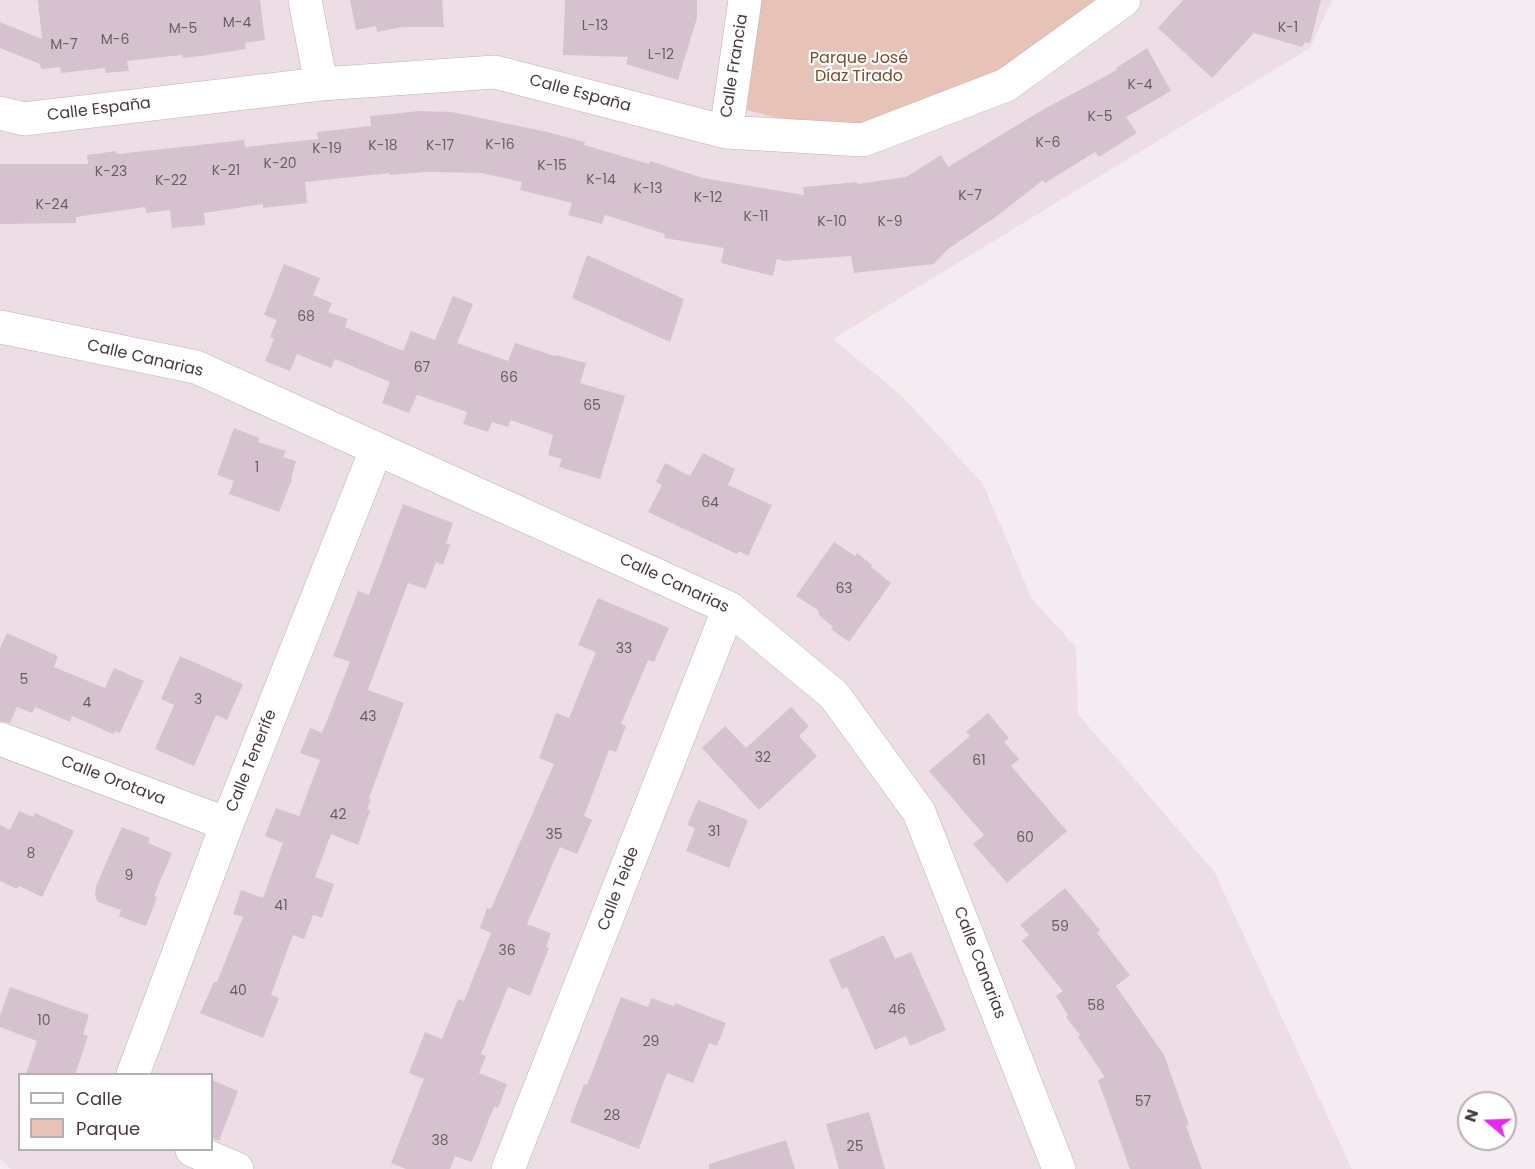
<!DOCTYPE html>
<html>
<head>
<meta charset="utf-8">
<style>
  body { margin:0 }
  #map { position:relative; width:1535px; height:1169px; overflow:hidden; background:#f5ecf1; font-family:Poppins,sans-serif }
  canvas { display:block }
  .legend { position:absolute; left:18px; top:1073px; width:195px; height:78px; box-sizing:border-box; background:#fff; border:2px solid #b6b0b4; margin:0; padding:8px 10px; list-style:none; font-size:18px; color:#493a43 }
  .legend li { display:flex; align-items:center; gap:12px; height:30px }
  .legend b { width:30px; border:2px solid #b6b0b4 }
  .north { position:absolute; left:1457px; top:1091px; width:60px; height:60px; box-sizing:border-box; background:#fff; border:2px solid #b6b0b4; border-radius:50%; rotate:289deg; font-size:16px; font-weight:700; line-height:24px; text-align:center; color:#493a43 }
  .north::after { content:''; display:block; margin:auto; width:21px; height:27px; background:#e229ef; clip-path:polygon(50% 0,100% 100%,50% 72%,0 100%) }
</style>
</head>
<body>
<div id="map">
<canvas width="1535" height="1169"></canvas>
<ul class="legend">
<li><b style="height:8px;background:#fff"></b>Calle</li>
<li><b style="height:16px;background:#e7c3b7"></b>Parque</li>
</ul>
<div class="north">N</div>
</div>
<script>
const g = document.querySelector('canvas').getContext('2d');
g.lineJoin = 'round';
function paint(path, color) { g.fillStyle = color; g.fill(path, 'evenodd'); }
const shape = rows => new Path2D(rows.map(r => 'M' + r).join(''));
function trace(path, color, width, dash) { g.strokeStyle = color; g.lineWidth = width; g.lineCap = dash ? 'butt' : 'round'; g.setLineDash(dash || []); g.stroke(path); }
function drawText(font, color, halo, rows, align = 'center') {
  g.font = font + ' Poppins,sans-serif'; g.lineWidth = 4.5; g.setLineDash([]); g.textBaseline = 'middle'; g.strokeStyle = halo; g.fillStyle = color; for (const [text, x, y, turn = 0] of rows) {
    g.save(); g.translate(x, y); g.rotate((+turn || 0) * Math.PI / 180); g.textAlign = isNaN(turn) ? turn : align; if (halo) g.strokeText(text, 0, 0); g.fillText(text, 0, 0); g.restore();
  }
}
paint(shape([
  [0,0,1332,0,1310,48,833,339,900,394,983,484,1032,599,1076,647,1078,714,1214,871,1352,1169,11,1169,0,1158],
  [20,1074,212,1074,212,1150,20,1150]
]), '#eddee6');
paint(shape([
  [760,0,1101,0,1006,85,863,140,747,110]
]), '#e7c3b7');
paint(shape([
  [38,0,260,0,265,40,245,43,246,49,201,56,183,58,182,55,127,61,129,71,106,73,105,68,61,73,60,67,41,69,40,64,0,48,0,22,42,39],
  [350,0,442,0,444,27,403,27,377,32,376,26,356,30],
  [565,0,697,0,697,18,678,80,626,64,628,57,563,55],
  [1183,0,1321,0,1310,43,1305,42,1302,47,1254,33,1212,78,1158,28],
  [1147,48,1171,91,1126,117,1137,133,1099,157,1095,152,1045,183,1043,180,997,216,948,249,934,264,854,273,851,256,784,261,777,259,773,276,721,263,724,248,664,238,665,234,605,215,602,224,568,215,572,203,520,190,522,182,482,173,425,172,390,175,390,173,305,182,307,203,263,208,263,204,204,213,205,225,172,228,170,210,146,213,145,207,76,217,76,223,0,224,0,164,88,164,87,155,116,151,117,154,244,140,245,147,318,139,317,132,371,126,370,116,420,111,452,112,547,132,585,142,584,145,649,164,650,161,703,178,804,195,803,187,857,182,857,184,906,177,941,155,948,167,1044,109,1117,70,1116,68],
  [587,255,684,299,670,342,572,298],
  [284,264,320,278,313,295,332,303,328,312,348,319,345,327,403,351,411,331,435,340,453,296,473,304,457,343,508,361,515,343,555,356,556,355,586,363,580,383,625,396,600,479,559,467,562,459,548,455,553,435,511,420,508,427,492,422,488,432,463,424,467,412,417,395,409,413,382,403,390,382,335,359,331,368,297,354,290,371,265,361,274,339,270,337,277,320,264,315],
  [234,428,259,438,258,442,286,451,283,457,296,461,291,479,292,480,279,512,229,494,234,481,217,475],
  [703,453,735,469,728,485,772,505,748,556,739,551,737,554,648,512,662,485,656,482,665,463,690,476],
  [403,504,453,523,446,543,450,545,443,565,436,562,426,589,408,583,368,690,404,703,369,798,371,799,367,809,370,811,358,845,331,834,315,877,334,884,322,918,313,915,304,939,293,935,271,995,279,998,263,1038,200,1013,214,982,217,982,243,917,233,914,241,890,263,898,283,843,265,836,276,808,299,816,320,760,300,753,310,728,322,733,350,662,333,656,358,591,369,595],
  [834,542,855,556,857,553,872,565,871,567,891,583,849,642,831,629,833,627,820,616,818,610,796,596],
  [598,598,669,628,654,662,648,660,621,724,626,726,616,752,609,750,584,816,592,820,577,854,560,847,527,924,551,933,546,947,549,948,530,996,508,987,481,1054,486,1056,479,1073,507,1084,498,1108,494,1107,472,1162,455,1156,450,1169,406,1169,391,1163,424,1079,409,1073,425,1032,442,1039,458,999,464,1001,491,933,480,928,487,908,491,909,554,764,539,758,556,713,569,718,596,652,578,645],
  [7,633,58,656,54,667,105,688,114,668,144,681,120,733,115,731,113,734,72,716,70,722,35,707,32,713,17,707,10,723,0,721,0,648],
  [180,656,243,684,227,720,216,715,194,766,155,749,174,705,161,699],
  [791,707,809,726,799,736,817,756,759,810,702,748,725,726,746,748],
  [988,713,1009,738,1004,742,1019,759,1011,766,1067,831,1007,883,973,844,984,835,929,771,970,736,966,732],
  [698,800,748,820,729,868,686,851,695,828,687,825],
  [19,811,33,817,35,813,74,831,42,897,19,886,17,889,0,881,0,825,10,830],
  [122,827,150,838,148,843,172,853,154,896,157,897,146,926,119,916,121,910,98,902,95,895,96,886],
  [1065,888,1100,930,1097,933,1130,975,1116,986,1164,1055,1189,1125,1186,1126,1202,1169,1130,1169,1098,1080,1105,1077,1078,1037,1080,1035,1066,1017,1068,1015,1056,996,1063,991,1022,941,1029,935,1020,925],
  [884,935,895,959,911,952,946,1030,910,1046,906,1036,875,1050,847,987,842,989,829,960],
  [10,987,89,1015,83,1034,88,1036,75,1074,26,1074,37,1041,0,1027,0,1016],
  [621,997,648,1007,651,998,674,1006,675,1003,726,1023,717,1046,709,1043,693,1083,667,1073,639,1149,570,1122,584,1084,587,1085],
  [212,1080,238,1091,219,1141,212,1138],
  [869,1112,885,1169,839,1169,826,1124],
  [786,1140,795,1169,709,1169,709,1164]
]), '#d6c2ce');
const minor = shape([
  [305,0,321,84],
  [0,113,24,119,321,84,495,72,726,132,863,140,1006,85,1124,0],
  [726,132,745,0],
  [0,327,196,367,729,608,834,695,919,812,1059,1169],
  [0,739,227,824],
  [133,1074,227,824,376,450],
  [192,1150,237,1169],
  [508,1169,729,608]
]);
trace(minor, '#c0afb9', 34);
trace(minor, '#fff', 33);
drawText('14px', '#6c5c66', null, [
  ["M-4",237,23],
  ["L-13",595,26],
  ["K-1",1288,28],
  ["M-5",183,29],
  ["M-6",115,40],
  ["M-7",64,45],
  ["L-12",661,55],
  ["K-4",1140,85],
  ["K-5",1100,117],
  ["K-6",1048,143],
  ["K-16",500,145],
  ["K-18",383,146],
  ["K-17",440,146],
  ["K-19",327,149],
  ["K-20",280,164],
  ["K-15",552,166],
  ["K-21",226,171],
  ["K-23",111,172],
  ["K-14",601,180],
  ["K-22",171,181],
  ["K-13",648,189],
  ["K-7",970,196],
  ["K-12",708,198],
  ["K-24",52,205],
  ["K-11",756,217],
  ["K-10",832,222],
  ["K-9",890,222],
  ["68",306,317],
  ["67",422,368],
  ["66",509,378],
  ["65",592,406],
  ["1",257,468],
  ["64",710,503],
  ["63",844,589],
  ["33",624,649],
  ["5",24,680],
  ["3",198,700],
  ["4",87,703],
  ["43",368,717],
  ["32",763,758],
  ["61",979,761],
  ["42",338,815],
  ["31",714,832],
  ["35",554,835],
  ["60",1025,838],
  ["8",31,854],
  ["9",129,876],
  ["41",281,906],
  ["59",1060,927],
  ["36",507,951],
  ["40",238,991],
  ["58",1096,1006],
  ["46",897,1010],
  ["10",44,1021],
  ["29",651,1042],
  ["57",1143,1102],
  ["28",612,1116],
  ["38",440,1141],
  ["25",855,1147]
]);
drawText('16px', '#794d2f', '#fff', [
  ["Parque José",859,59],
  ["Díaz Tirado",859,77]
]);
drawText('16px', '#493a43', '#fff', [
  ["Calle Francia",735,66,-81],
  ["Calle España",580,94,15],
  ["Calle España",99,110,-7],
  ["Calle Canarias",145,359,13],
  ["Calle Canarias",674,584,25],
  ["Calle Tenerife",252,761,-68],
  ["Calle Orotava",113,781,21],
  ["Calle Teide",619,889,-69],
  ["Calle Canarias",979,963,69]
]);
</script>
</body>
</html>
